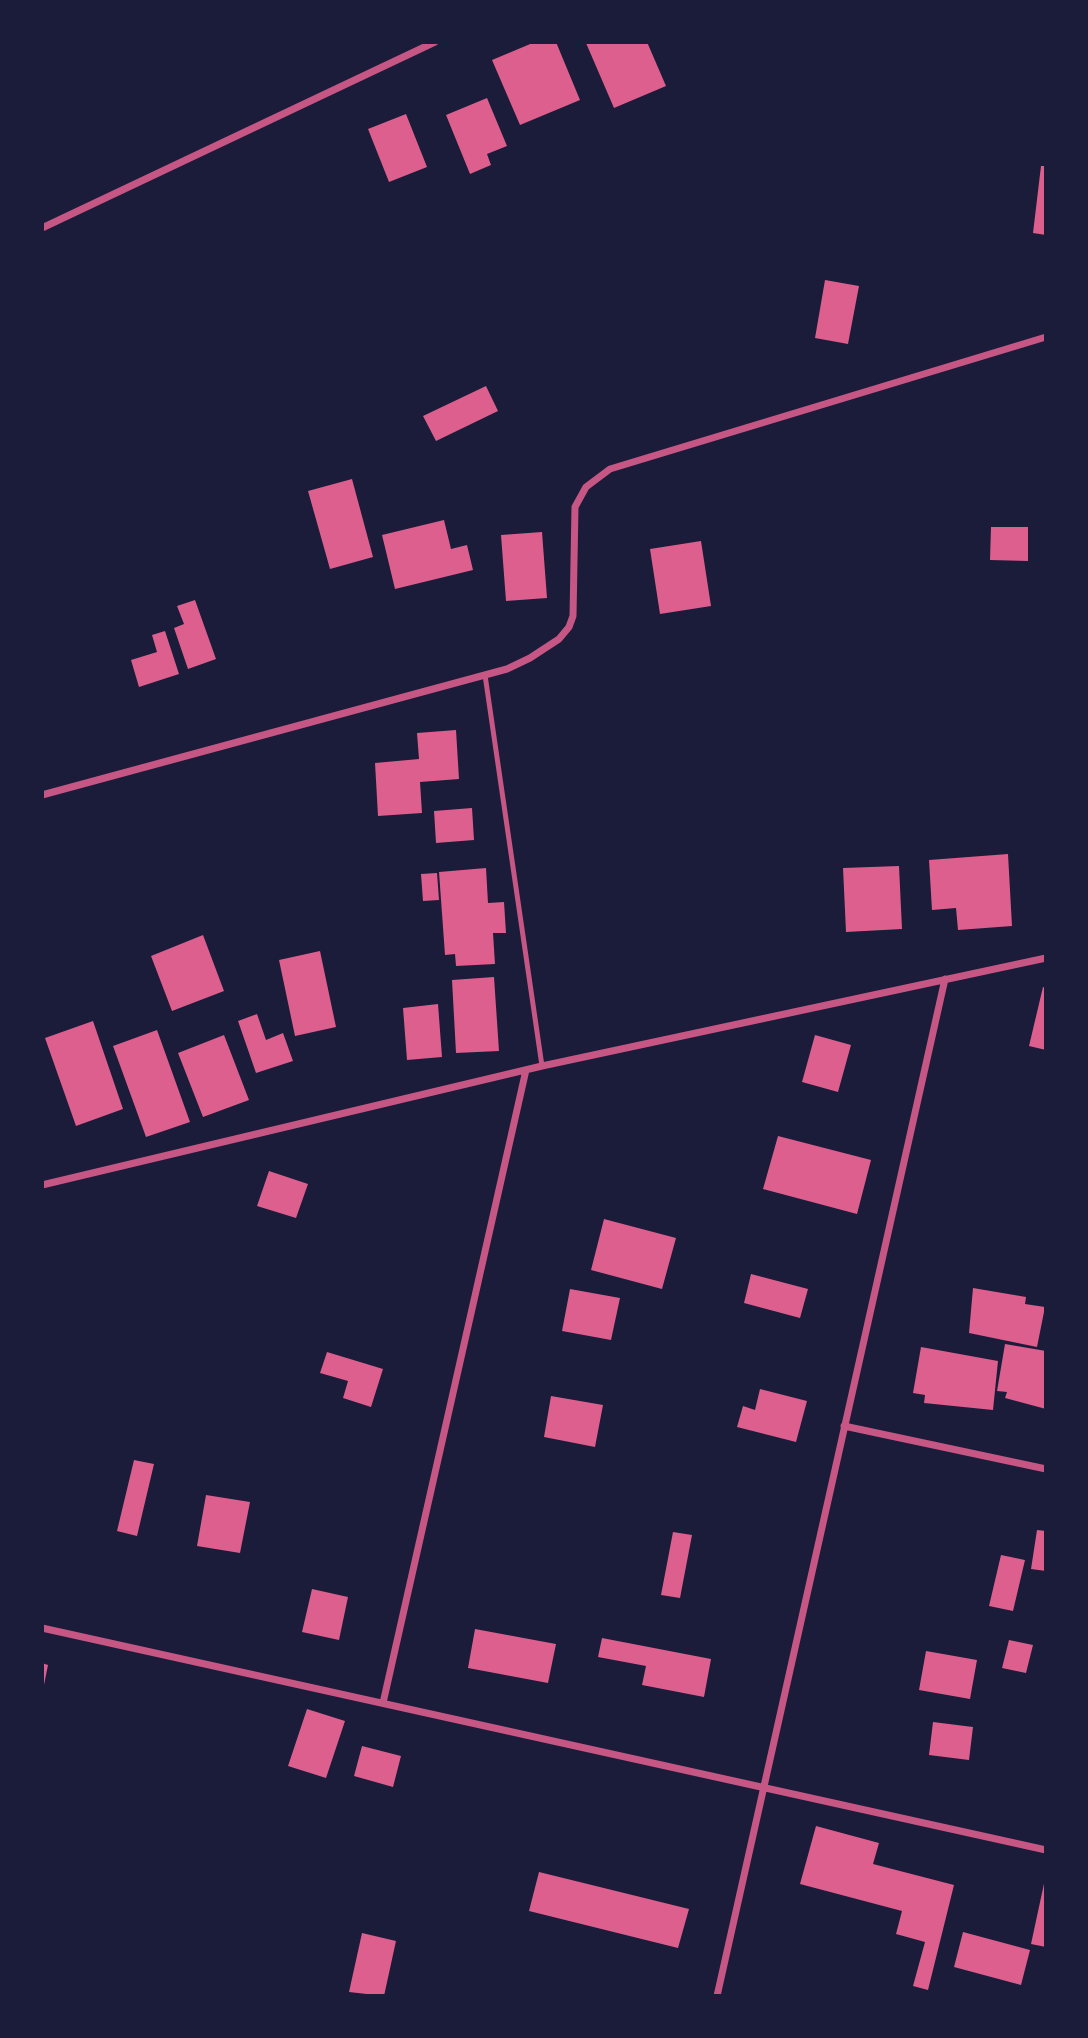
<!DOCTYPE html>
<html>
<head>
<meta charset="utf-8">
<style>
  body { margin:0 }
  #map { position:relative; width:1088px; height:2038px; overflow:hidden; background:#1b1b3a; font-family:Lato,sans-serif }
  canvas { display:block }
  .frame { position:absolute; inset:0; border:44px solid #1b1b3a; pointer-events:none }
</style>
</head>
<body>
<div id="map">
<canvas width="1088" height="2038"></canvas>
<div class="frame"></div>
</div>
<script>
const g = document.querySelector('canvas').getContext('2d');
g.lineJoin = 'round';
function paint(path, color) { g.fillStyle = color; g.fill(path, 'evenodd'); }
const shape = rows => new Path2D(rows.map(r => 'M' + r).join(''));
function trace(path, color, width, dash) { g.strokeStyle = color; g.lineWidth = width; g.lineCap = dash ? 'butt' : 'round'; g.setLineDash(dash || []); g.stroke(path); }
paint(shape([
  [535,42,556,42,580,100,520,125,492,60],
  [647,42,666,86,614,108,586,43],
  [487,98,507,146,487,154,491,165,470,174,446,115],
  [406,114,427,167,389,182,368,129],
  [1041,166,1046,166,1046,235,1033,233],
  [825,280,859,286,848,344,815,338],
  [486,386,498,411,436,441,423,416],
  [352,479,373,557,330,569,308,491],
  [444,520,451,549,467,545,473,570,395,589,382,535],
  [991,527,1028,527,1028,561,990,560],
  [542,532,547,598,506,601,501,535],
  [701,541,711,606,660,614,650,549],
  [195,600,216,659,188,669,174,628,184,624,177,606],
  [165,631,179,674,139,687,131,660,157,652,152,635],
  [456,730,459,779,420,782,422,813,378,816,375,763,419,759,417,733],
  [472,808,474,840,436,843,434,811],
  [1008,854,1012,926,958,930,956,908,932,910,929,860],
  [899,866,902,929,846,932,843,868],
  [486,868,488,903,504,902,506,933,493,933,495,964,456,966,455,954,445,955,439,872],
  [437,873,439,900,423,901,421,874],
  [203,935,224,991,172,1011,151,956],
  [320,951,336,1027,295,1036,279,960],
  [494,977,499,1051,456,1053,452,980],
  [1043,987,1046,988,1046,1050,1029,1046],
  [438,1004,442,1057,407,1060,403,1008],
  [257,1014,266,1040,283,1033,293,1061,256,1073,238,1021],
  [93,1021,123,1109,76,1126,45,1038],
  [157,1030,190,1122,146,1137,113,1046],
  [224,1035,249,1100,203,1117,178,1053],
  [815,1035,851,1045,838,1092,802,1082],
  [778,1136,871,1160,857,1214,763,1189],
  [269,1171,308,1184,296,1218,257,1206],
  [604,1219,676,1238,662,1289,591,1270],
  [751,1274,808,1289,800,1318,744,1303],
  [973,1288,1026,1297,1025,1304,1045,1307,1037,1347,969,1333],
  [570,1289,620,1298,611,1340,562,1331],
  [1005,1344,1046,1351,1046,1409,1005,1398,1007,1392,997,1391],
  [921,1347,998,1361,993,1410,924,1403,925,1395,913,1393],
  [327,1352,383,1369,371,1407,343,1398,348,1381,320,1373],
  [760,1389,807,1401,796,1442,737,1427,743,1406,755,1410],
  [551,1396,603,1405,595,1447,544,1437],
  [134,1460,154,1464,137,1536,117,1531],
  [206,1495,250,1502,240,1553,197,1546],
  [1037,1530,1046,1531,1046,1571,1031,1569],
  [673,1532,692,1535,680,1598,661,1595],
  [1001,1555,1025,1560,1013,1611,989,1606],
  [312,1589,348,1597,339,1640,302,1632],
  [475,1629,556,1644,548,1683,468,1668],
  [602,1638,711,1659,704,1697,642,1685,646,1666,598,1657],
  [1009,1640,1033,1645,1026,1673,1002,1668],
  [926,1651,977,1660,970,1699,919,1690],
  [42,1663,48,1665,43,1690,42,1690],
  [307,1709,345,1721,326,1778,288,1766],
  [933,1722,973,1727,969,1760,929,1755],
  [362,1746,401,1756,393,1787,354,1776],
  [816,1826,879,1843,873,1864,954,1885,928,1990,913,1986,925,1942,896,1934,902,1911,800,1884],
  [539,1872,689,1909,678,1948,529,1911],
  [1045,1879,1046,1879,1046,1947,1031,1944],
  [963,1932,1030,1950,1021,1985,954,1967],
  [362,1933,396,1941,384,1996,349,1992]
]), '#dd5f8e');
trace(shape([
  [485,675,542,1066]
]), '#c65784', 5);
trace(shape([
  [42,228,435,42],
  [42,795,507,669,530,658,559,639,569,627,573,616,575,507,586,487,610,469,1046,337],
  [42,1185,542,1066,1046,958],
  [844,1426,1046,1469],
  [42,1628,1046,1850],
  [383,1703,526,1070],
  [717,1996,945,979]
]), '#c65784', 7);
</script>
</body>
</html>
